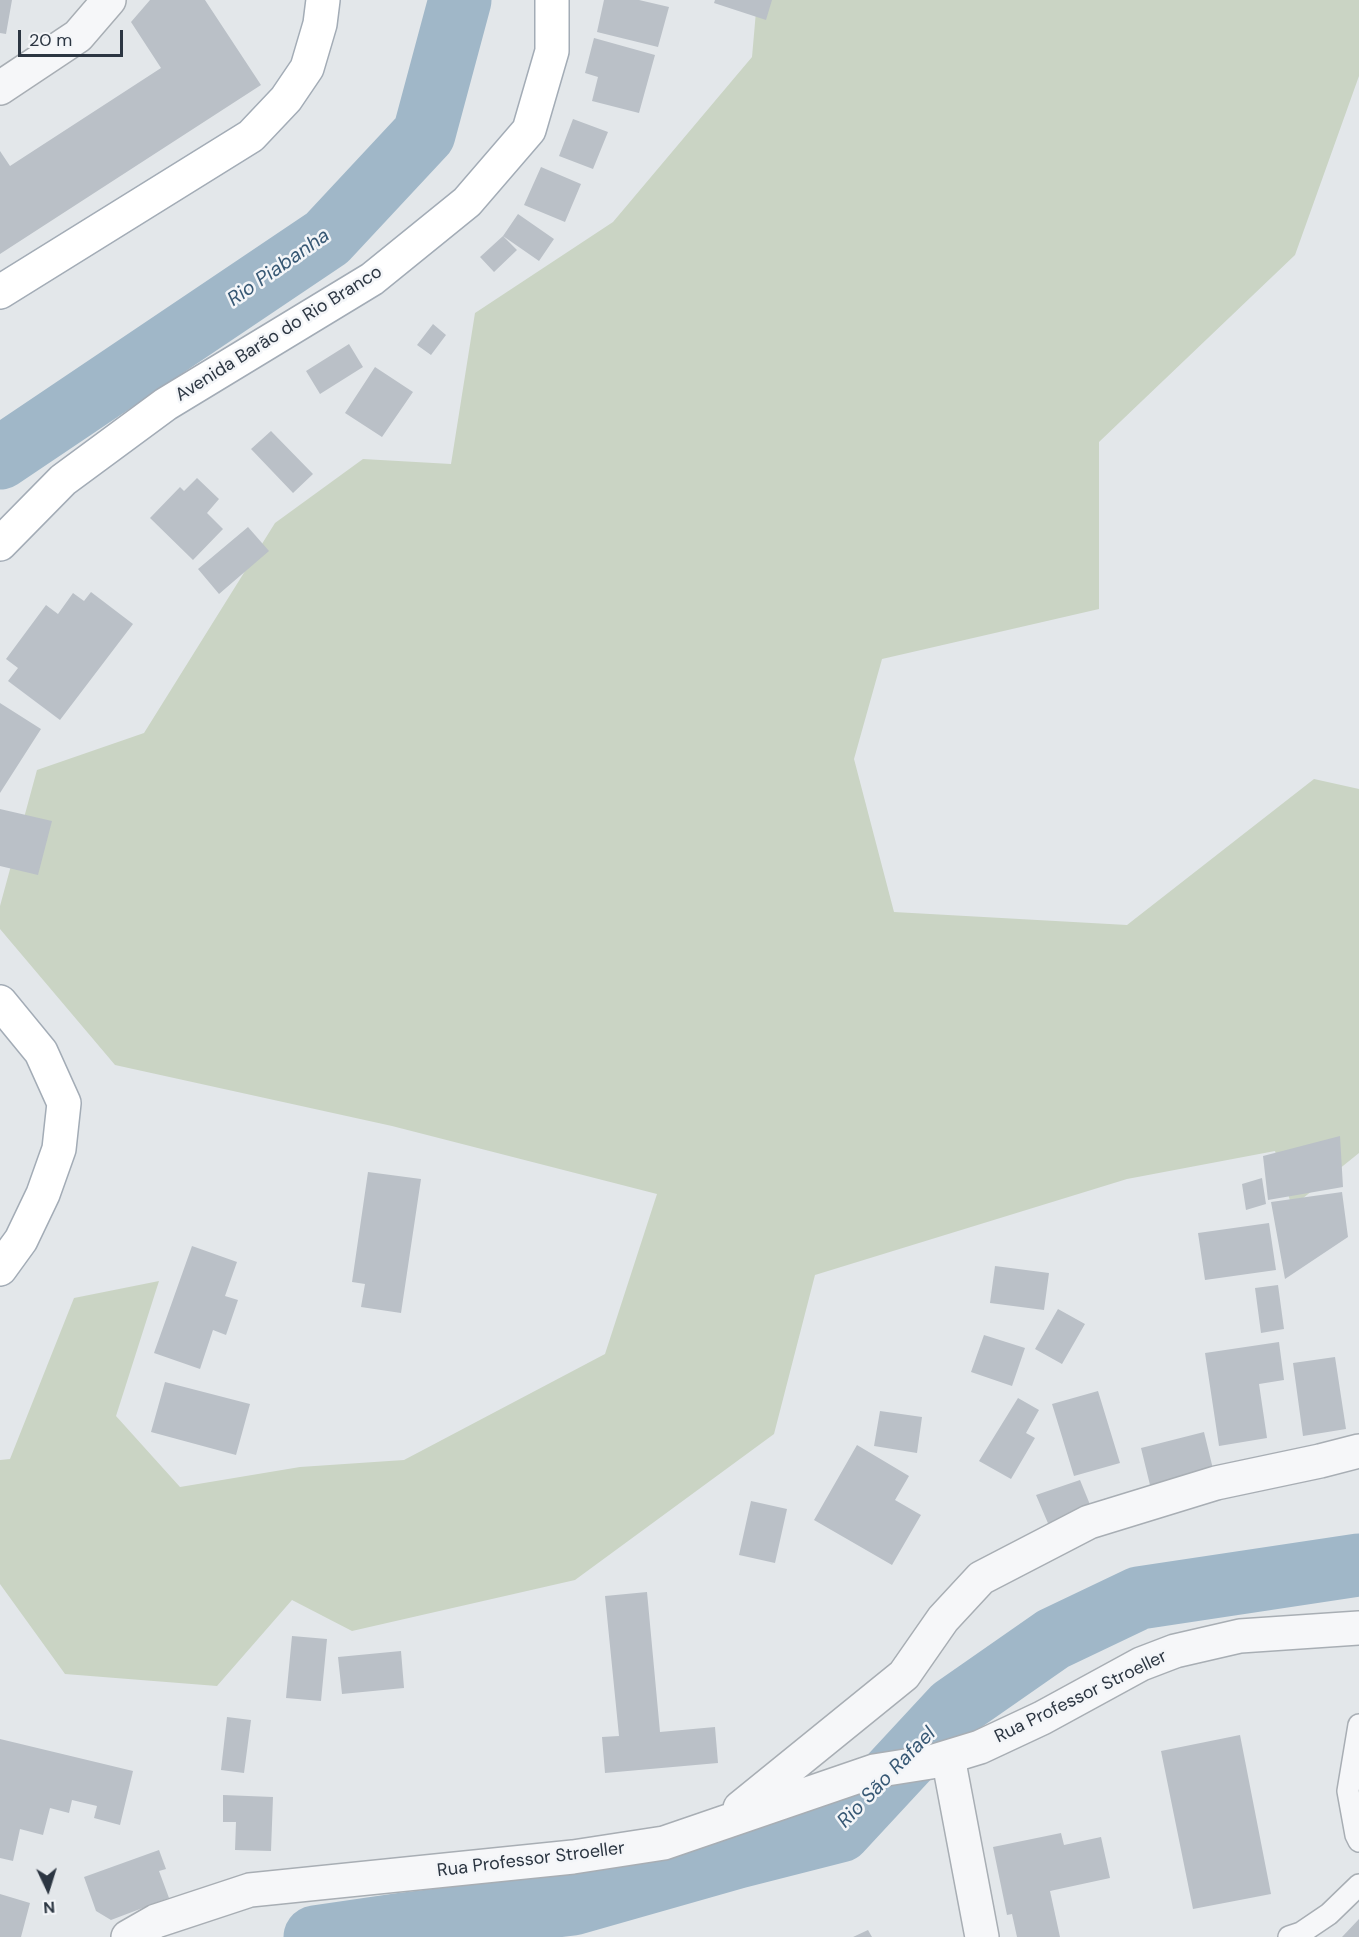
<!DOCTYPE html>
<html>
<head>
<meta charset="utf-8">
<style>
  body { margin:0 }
  #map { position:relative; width:1359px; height:1937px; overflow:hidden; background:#e3e7ea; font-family:"DM Sans",sans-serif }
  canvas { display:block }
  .north { position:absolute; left:18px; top:1859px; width:60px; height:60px; -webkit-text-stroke:4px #f3f5f8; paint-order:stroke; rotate:176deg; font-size:16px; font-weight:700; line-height:24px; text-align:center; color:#2c3642 }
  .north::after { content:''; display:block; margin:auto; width:21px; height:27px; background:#2c3642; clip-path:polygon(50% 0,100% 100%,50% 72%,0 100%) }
  .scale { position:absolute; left:18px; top:30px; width:105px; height:27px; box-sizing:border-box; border:3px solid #2c3642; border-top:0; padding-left:8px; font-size:18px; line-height:21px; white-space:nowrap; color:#2c3642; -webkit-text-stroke:4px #f3f5f8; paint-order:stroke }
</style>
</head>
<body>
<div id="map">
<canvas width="1359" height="1937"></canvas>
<div class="north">N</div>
<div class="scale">20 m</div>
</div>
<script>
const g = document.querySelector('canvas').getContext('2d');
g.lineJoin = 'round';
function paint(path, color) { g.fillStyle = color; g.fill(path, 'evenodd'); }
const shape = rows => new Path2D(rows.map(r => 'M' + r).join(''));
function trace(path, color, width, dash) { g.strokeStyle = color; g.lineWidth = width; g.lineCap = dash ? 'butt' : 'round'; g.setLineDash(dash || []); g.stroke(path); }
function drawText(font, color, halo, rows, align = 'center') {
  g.font = font + ' "DM Sans",sans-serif'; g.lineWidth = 5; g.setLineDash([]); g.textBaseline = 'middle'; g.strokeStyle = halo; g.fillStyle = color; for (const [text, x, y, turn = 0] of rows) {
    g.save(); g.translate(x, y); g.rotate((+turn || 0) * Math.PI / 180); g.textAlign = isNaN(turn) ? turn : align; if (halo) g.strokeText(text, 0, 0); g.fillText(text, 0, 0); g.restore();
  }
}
paint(shape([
  [757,0,1359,0,1359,76,1295,255,1099,442,1099,609,882,659,854,759,894,912,1127,925,1314,779,1359,789,1359,1153,1292,1207,1275,1151,1127,1179,815,1275,774,1434,575,1580,352,1631,292,1600,217,1686,65,1674,0,1584,0,1460,10,1459,74,1298,159,1281,116,1416,180,1487,300,1467,404,1460,605,1354,657,1194,392,1126,115,1065,0,929,0,906,37,770,144,733,275,523,363,459,451,464,475,313,613,222,752,57]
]), '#cad4c4');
trace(shape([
  [0,458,327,238,424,134,460,0],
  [315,1937,404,1924,573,1904,738,1857,840,1831,954,1708,1053,1639,1139,1598,1359,1565]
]), '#a0b7c8', 63);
paint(shape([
  [0,0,12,0,6,34,0,33],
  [150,0,205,0,261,85,0,254,0,151,10,166,161,68,131,22],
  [604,0,639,0,669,7,658,47,597,32],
  [715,0,772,0,766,20,714,3],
  [594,38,655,55,639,113,592,101,598,77,585,73],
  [573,119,608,132,593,169,559,156],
  [541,167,581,184,565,222,524,205],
  [518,214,554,239,539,261,503,236,517,250,494,272,480,257,503,236],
  [433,324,446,335,431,355,417,345],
  [349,344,363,367,320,394,306,371],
  [375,367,413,392,382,437,345,413],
  [271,431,313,474,293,493,251,449],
  [197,478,219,499,207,513,223,529,193,560,150,518,180,487,184,491],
  [248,527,269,551,219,594,198,569],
  [91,592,133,624,60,720,8,681,18,668,6,659,46,605,58,614,73,593,84,601],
  [0,703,41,729,0,793],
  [0,809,52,821,38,875,0,866],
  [1340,1136,1343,1187,1268,1200,1263,1156],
  [368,1172,421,1179,401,1313,361,1307,365,1284,352,1282],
  [1262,1178,1266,1204,1246,1210,1242,1184],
  [1342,1192,1348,1237,1285,1279,1271,1202],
  [1269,1223,1276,1270,1205,1280,1198,1233],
  [192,1246,237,1262,225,1296,238,1300,226,1335,213,1330,200,1369,154,1353],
  [995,1266,1049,1273,1044,1310,990,1303],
  [1278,1285,1284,1329,1261,1333,1255,1288],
  [1058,1309,1085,1324,1062,1364,1035,1349],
  [984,1335,1025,1348,1012,1386,971,1372],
  [1279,1342,1284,1380,1259,1384,1267,1438,1219,1446,1205,1353],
  [1335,1357,1346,1429,1303,1436,1293,1363],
  [165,1382,250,1404,236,1455,151,1432],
  [1098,1391,1120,1463,1074,1476,1052,1404],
  [1018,1398,1039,1410,1026,1433,1035,1438,1011,1479,979,1461],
  [880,1411,922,1417,917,1453,874,1446],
  [1204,1432,1213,1469,1150,1485,1141,1448],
  [857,1445,909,1476,895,1500,921,1515,892,1565,814,1520],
  [1080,1480,1093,1512,1050,1528,1036,1495],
  [751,1501,787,1509,775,1563,739,1555],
  [647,1592,660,1732,715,1727,718,1763,605,1773,602,1737,619,1736,605,1596],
  [292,1636,327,1639,321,1701,286,1698],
  [401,1651,404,1688,342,1694,338,1657],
  [227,1717,251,1720,244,1773,221,1770],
  [1240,1735,1271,1894,1193,1909,1161,1751],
  [0,1739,133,1771,120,1825,94,1818,97,1806,72,1800,69,1813,50,1808,43,1835,20,1829,13,1861,0,1858],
  [223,1795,273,1797,271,1851,235,1850,236,1822,223,1822],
  [1061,1833,1064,1845,1101,1837,1110,1878,1050,1891,1060,1937,1017,1937,1012,1914,1007,1915,993,1847],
  [159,1850,166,1869,159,1871,169,1898,111,1920,96,1911,84,1877],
  [0,1894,30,1903,21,1937,0,1937],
  [1359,1919,1359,1937,1342,1937],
  [868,1930,872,1937,853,1937]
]), '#bac0c7');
const lane = shape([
  [1359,1725,1348,1791,1356,1835,1359,1841],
  [1289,1937,1301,1933,1329,1914,1359,1885]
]);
const street = shape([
  [0,88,78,36,109,0],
  [948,1757,982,1937],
  [740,1808,904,1675,943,1619,981,1578,1089,1522,1216,1483,1320,1461,1359,1451],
  [128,1937,156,1921,250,1890,573,1857,664,1843,874,1771,931,1762,980,1747,1042,1718,1141,1664,1175,1651,1240,1636,1359,1628]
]);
const primary = shape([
  [0,292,251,136,286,99,307,68,320,24,323,0],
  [0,544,63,480,166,404,372,279,467,202,529,130,552,51,552,0],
  [0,1002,41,1052,64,1103,59,1149,43,1194,21,1240,0,1269]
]);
trace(lane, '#a8aeb4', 24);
trace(street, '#a8aeb4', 36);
trace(primary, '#a3acb6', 36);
trace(lane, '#f6f7f9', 21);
trace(street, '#f6f7f9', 33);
trace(primary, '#fff', 33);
drawText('18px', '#2c3642', '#f3f5f8', [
  ["Avenida Barão do Rio Branco",279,334,-32],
  ["Rua Professor Stroeller",1081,1697,-26],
  ["Rua Professor Stroeller",531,1860,-7]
]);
drawText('italic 20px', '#375874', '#f3f5f8', [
  ["Rio Piabanha",279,268,-35],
  ["Rio São Rafael",887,1778,-46]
]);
</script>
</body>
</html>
